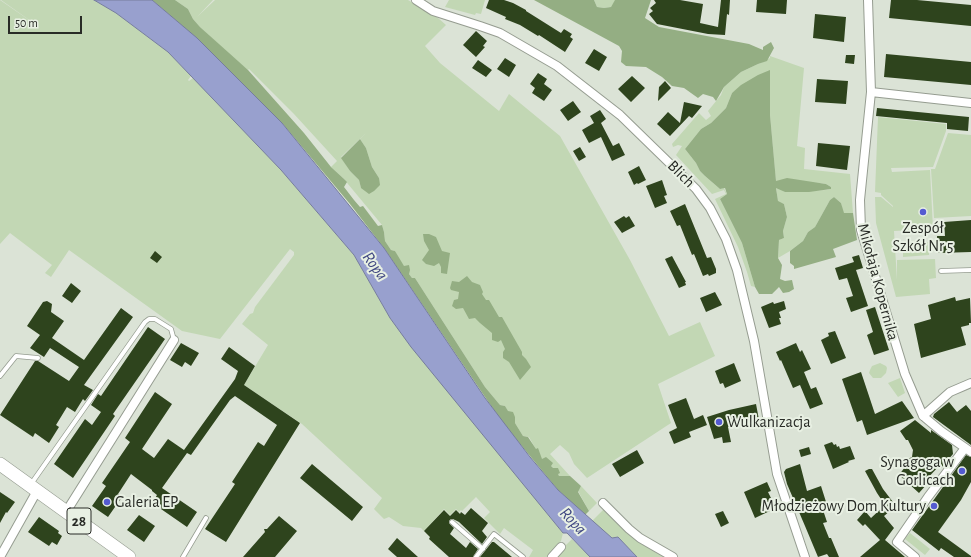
<!DOCTYPE html>
<html>
<head>
<meta charset="utf-8">
<style>
  body { margin:0 }
  #map { position:relative; width:971px; height:557px; overflow:hidden; background:#dbe3d6; font-family:"Alegreya Sans",sans-serif }
  canvas { display:block }
  .scale { position:absolute; left:8px; top:16px; width:74px; height:18px; box-sizing:border-box; border:2px solid #282b26; border-top:0; padding-left:5px; font-size:12px; line-height:14px; white-space:nowrap; color:#282b26; -webkit-text-stroke:3px #e8f0e3; paint-order:stroke }
</style>
</head>
<body>
<div id="map">
<canvas width="971" height="557"></canvas>
<div class="scale">50 m</div>
</div>
<script>
const g = document.querySelector('canvas').getContext('2d');
g.lineJoin = 'round';
function paint(path, color) { g.fillStyle = color; g.fill(path, 'evenodd'); }
const shape = rows => new Path2D(rows.map(r => 'M' + r).join(''));
function trace(path, color, width, dash) { g.strokeStyle = color; g.lineWidth = width; g.lineCap = dash ? 'butt' : 'round'; g.setLineDash(dash || []); g.stroke(path); }
function drawText(font, color, halo, rows, align = 'center') {
  g.font = font + ' "Alegreya Sans",sans-serif'; g.lineWidth = 4; g.setLineDash([]); g.textBaseline = 'middle'; g.strokeStyle = halo; g.fillStyle = color; for (const [text, x, y, turn = 0] of rows) {
    g.save(); g.translate(x, y); g.rotate((+turn || 0) * Math.PI / 180); g.textAlign = isNaN(turn) ? turn : align; if (halo) g.strokeText(text, 0, 0); g.fillText(text, 0, 0); g.restore();
  }
}
paint(shape([
  [0,0,42,29,1,0,94,0,116,13,168,52,191,76,188,80,189,81,193,78,252,139,281,170,354,255,390,318,563,533,561,541,547,557,529,557,533,550,504,528,500,534,484,518,490,512,476,497,462,511,461,510,459,512,456,509,450,515,444,509,424,531,421,528,403,526,389,517,384,519,374,509,382,498,302,424,244,385,268,345,242,324,250,314,253,313,255,307,294,255,294,252,290,249,220,339,182,331,69,250,51,277,45,273,52,265,10,233,0,244],
  [175,0,213,0,197,17,215,0,408,0,438,18,446,25,425,46,440,63,499,111,509,94,560,136,630,260,669,336,700,322,715,356,658,384,671,423,587,478,574,464,569,453,560,445,550,454,570,476,559,476,551,466,542,460,529,437,523,436,515,423,515,417,508,412,505,406,500,405,485,387,415,278,412,278,399,260,395,251,391,250,385,241,384,232,382,225,343,178,331,167,337,161,294,114,249,69,248,70,232,57,200,27,193,19,188,9],
  [366,133,360,139,366,148,372,167,379,178,361,188,359,180,350,171,341,157],
  [449,0,485,0,481,14,476,13,475,15,445,7],
  [594,0,616,0,611,7,604,8,597,7],
  [770,56,804,68,797,146,805,148,804,169,850,174,853,213,843,213,841,203,834,197,830,200,815,227,808,232,803,241,790,251,778,258,779,240,784,238,783,231,787,217,784,204,778,202,776,187,785,192,826,190,831,189,831,187,826,184,820,183,776,182,770,115,770,71,732,93,726,108,711,123,701,129,685,149,696,163,700,171,705,176,720,189,724,188,727,194,720,199,742,243,755,287,751,286,747,272,738,247,715,199,726,194,724,190,712,194,676,155,682,146,678,145,673,147,672,144,699,113,706,120,711,116,708,111,721,95,724,87,741,72,758,64,761,63,770,58],
  [878,117,946,124,946,131,933,167,891,168,892,172,930,170,933,229,894,231,897,280,897,260,935,259,936,278,929,279,930,294,896,297,876,223,875,197,881,197,893,207,893,206,881,195,881,193,875,192],
  [948,133,971,135,971,216,934,218,931,169,935,169],
  [929,242,929,255,903,257,903,243],
  [880,363,886,366,887,368,886,373,881,378,873,378,869,373,870,370,872,366],
  [900,378,905,393,898,397,888,383],
  [581,486,597,503,589,511,578,491],
  [604,509,639,542,663,557,637,557,618,537,612,538,597,526,592,521],
  [910,533,930,549,925,555,905,539],
  [572,539,590,557,552,557,563,548]
]), '#c2d7b4');
paint(shape([
  [152,0,175,0,188,9,193,19,200,27,248,70,304,133,331,167,343,178,347,182,344,187,354,200,360,207,363,206,378,226,382,225,384,232,385,241,391,250,395,251,404,266,409,265,410,270,409,274,412,278,415,278,485,387,500,405,505,406,508,411,513,412,515,417,515,423,523,436,528,437,536,449,538,448,542,459,546,457,553,463,551,466,553,468,558,468,560,473,558,474,559,476,570,476,581,486,578,492,589,511,585,515,558,490,502,422,384,248,350,204,282,123,194,36],
  [534,0,594,0,597,7,604,8,611,7,615,0,651,0,645,18,659,27,749,44,763,50,763,47,771,42,774,48,767,61,758,64,741,72,724,87,716,101,713,97,703,94,698,98,684,88,672,86,662,77,646,67,626,66,621,62,622,51,619,46],
  [770,70,770,115,776,181,787,178,826,184,831,187,831,189,809,192,785,192,776,188,778,201,784,204,787,217,783,231,784,238,779,240,778,258,782,265,780,279,785,281,792,280,794,289,789,292,783,293,779,287,772,294,759,294,755,287,742,243,720,199,727,194,725,188,720,189,705,176,700,171,696,163,685,149,701,129,711,123,726,108,732,93,741,85,758,75],
  [360,139,366,148,372,167,379,178,380,185,374,191,369,194,361,188,359,180,350,171,341,158],
  [834,197,841,203,844,213,853,213,857,240,833,249,836,257,794,269,794,266,790,263,790,251,803,241,808,232,815,227,830,200],
  [423,234,429,234,436,237,442,251,450,253,447,274,441,273,441,267,439,263,434,266,426,264,422,260,429,250,424,241],
  [467,276,472,282,480,285,483,292,482,294,486,300,489,300,499,317,502,317,522,352,522,355,526,359,531,367,520,380,509,362,503,358,503,352,505,349,501,340,498,342,492,340,492,333,480,323,475,318,469,319,463,308,456,309,452,306,454,300,458,299,459,292,451,290,450,288,452,281,459,282]
]), '#94ae83');
const water = shape([
  [94,0,152,0,197,38,282,123,384,248,485,398,530,457,558,490,612,538,618,537,637,557,590,557,567,533,563,533,411,347,390,318,354,255,281,170,168,52,116,13,94,0]
]);
paint(water, '#98a0ce');
trace(water, '#767d9c', 1);
paint(shape([
  [489,0,504,0,513,3,526,10,526,11,561,33,564,29,572,34,570,37,573,39,565,52,539,35,538,36,520,25,505,19,506,17,486,8],
  [654,0,680,0,703,4,700,23,718,27,721,0,730,0,729,15,727,14,725,35,708,34,657,24,649,14,653,11,650,8,656,3],
  [757,0,787,0,786,14,756,12],
  [891,0,917,0,971,5,971,26,889,18],
  [815,14,846,17,844,42,813,38],
  [476,31,487,41,483,46,485,47,476,57,463,45],
  [594,49,607,57,599,71,585,63],
  [886,54,971,62,971,85,884,77],
  [846,55,855,55,854,64,845,63],
  [505,58,516,65,509,77,497,69],
  [478,60,492,70,486,77,472,68],
  [538,73,547,79,544,84,552,90,544,101,532,93,535,88,530,84],
  [632,76,645,88,631,102,618,89],
  [817,79,848,81,846,104,815,102],
  [665,81,671,88,658,101,659,87],
  [573,101,581,112,568,121,560,110],
  [684,102,702,106,692,118,689,116,670,136,657,124,668,112,680,123],
  [877,108,969,117,968,131,947,129,947,123,876,116],
  [600,110,606,119,601,123,613,146,619,143,625,155,612,161,601,137,589,143,582,130,594,123,590,116],
  [818,143,850,146,847,170,816,166],
  [580,147,586,157,579,161,573,151],
  [639,166,646,180,638,184,637,183,634,185,628,172],
  [662,180,667,195,664,196,667,203,655,208,646,186],
  [685,204,707,258,711,257,716,269,716,273,709,276,708,274,703,276,694,254,692,255,680,225,677,226,670,211],
  [624,216,626,218,629,216,635,226,622,233,614,222],
  [971,220,971,252,938,253,937,236,945,236,944,222],
  [155,251,162,257,157,263,150,258],
  [859,255,863,268,856,270,868,306,851,312,846,298,853,296,847,278,839,280,835,268,854,262,852,257],
  [672,256,686,282,685,282,686,285,679,288,665,259],
  [71,283,81,291,72,303,62,296],
  [715,292,722,305,706,312,700,298],
  [955,297,956,301,970,298,971,323,969,323,969,325,961,327,966,345,921,358,914,324,931,319,928,305],
  [47,301,52,304,51,312,64,321,52,338,84,360,121,308,133,317,84,385,93,390,85,401,83,399,75,412,67,407,56,425,59,427,49,443,35,433,33,437,0,415,35,361,38,361,69,381,79,367,50,348,44,357,30,348,40,335,27,326,43,302],
  [784,301,786,309,779,312,781,318,779,318,781,324,769,328,761,307,773,302,774,304],
  [875,307,889,350,874,355,867,335,873,332,866,310],
  [148,327,165,339,113,414,115,416,73,478,54,464,85,419,92,425,101,412,91,405,98,394,101,396],
  [835,331,846,358,831,364,821,340,829,336,828,333],
  [181,343,199,353,191,366,185,362,182,367,170,360],
  [796,343,800,352,802,350,811,369,804,372,811,389,816,387,823,404,810,409,800,385,793,388,781,360,780,361,776,352],
  [229,347,255,366,244,385,300,423,226,542,205,529,235,484,232,482,258,442,264,446,277,425,235,396,230,400,191,455,187,453,162,488,197,512,187,527,161,509,162,508,153,502,157,495,152,491,152,490,131,474,118,494,122,497,108,517,92,506,106,486,102,483,130,442,125,438,155,392,172,404,142,449,154,458,168,439,184,450,235,379,238,371,221,359],
  [734,363,741,381,725,388,723,383,720,384,715,371],
  [861,372,875,414,902,401,914,418,867,435,862,420,857,422,842,379],
  [686,398,694,419,703,415,707,425,689,432,691,437,674,444,669,432,677,428,668,405],
  [949,402,957,412,966,405,971,411,971,445,933,417,934,414],
  [756,404,759,420,728,427,731,442,723,443,722,437,714,439,707,417,729,410],
  [915,420,931,433,931,430,952,445,953,454,941,468,939,466,924,482,927,484,919,493,899,475,905,467,903,465,906,460,912,457,913,450,908,440,906,440,900,431],
  [832,442,834,445,836,444,837,447,839,446,840,449,850,446,855,459,848,461,849,462,833,469,824,445],
  [809,447,811,454,801,457,799,450],
  [637,450,644,463,620,477,612,464],
  [966,455,971,457,971,482,961,500,938,532,971,556,971,557,954,557,941,548,939,551,912,530],
  [312,464,363,507,352,521,300,478],
  [800,464,807,491,821,486,827,505,822,507,827,522,823,523,829,538,831,538,839,557,829,557,827,554,818,557,805,526,787,484,784,472,786,469],
  [869,469,872,469,883,489,896,506,884,516,894,528,885,540,905,557,860,557,880,540,865,524,863,526,857,520,865,511,871,518,885,505,877,493,865,471],
  [767,482,771,491,768,492,774,504,772,505,774,509,755,518,744,492],
  [0,492,15,502,7,513,6,512,0,523],
  [471,508,488,523,482,531,487,537,482,544,459,522,453,519,451,519,449,521,449,523,454,528,450,534,466,548,470,542,478,549,473,557,449,557,429,539,430,537,424,531,444,510,450,516,456,510,460,514,461,512,465,515],
  [723,511,729,523,721,527,715,514],
  [139,515,155,526,144,542,127,530],
  [279,516,297,531,275,557,243,557,265,532,264,529,267,529],
  [39,517,59,531,58,533,62,536,57,545,52,542,49,546,28,532],
  [397,538,418,557,397,557,388,549],
  [492,542,494,542,512,557,480,557]
]), '#2e441d');
const lane = shape([
  [941,271,971,270],
  [0,376,16,356,38,358],
  [31,484,145,322,149,319,155,319,171,329,174,340],
  [452,522,483,549],
  [183,557,206,518],
  [476,557,494,534,523,557]
]);
const street = shape([
  [416,0,433,11,480,26,500,33,557,66,620,115,696,189,710,208,726,239,737,270,754,341,777,474,805,557],
  [868,0,871,92,860,200,861,230,905,374,923,416,941,431,971,452],
  [871,92,971,103],
  [923,416,950,392,971,383],
  [603,503,629,529,640,538,673,557],
  [66,512,174,340],
  [0,557,37,491],
  [552,557,561,547],
  [915,557,897,542,928,497,965,448]
]);
const primary = shape([
  [0,464,129,557]
]);
trace(lane, '#959c90', 5.5);
trace(street, '#959c90', 10);
trace(primary, '#959c90', 14);
trace(lane, '#fff', 4);
trace(street, '#fff', 8);
trace(primary, '#fff', 13);
for (const [x, y, r, color] of [
  [923,212,4,"#545ad1"],
  [719,422,4,"#545ad1"],
  [962,471,4,"#545ad1"],
  [107,502,4,"#545ad1"],
  [934,506,4,"#545ad1"]
]) { const dot = new Path2D(); dot.arc(x, y, r, 0, 2 * Math.PI); g.fillStyle = color; g.fill(dot); trace(dot, '#e8f0e3', 1.5); }
for (const [x, y, w] of [
  [79,521,24]
]) { const box = new Path2D(); box.roundRect(x - w / 2, y - 13, w, 26, 3); g.fillStyle = '#e8f0e3'; g.fill(box); trace(box, '#282b26', 1); }
drawText('bold 15px', '#282b26', null, [
  ["28",79,521]
]);
drawText('16px', '#282b26', '#e8f0e3', [
  ["Blich",681,174,45],
  ["Mikołaja Kopernika",878,282,75]
]);
drawText('16px', '#282b26', '#e8f0e3', [
  ["Zespół",923,228,"center"],
  ["Szkół Nr 5",923,246,"center"],
  ["Wulkanizacja",727,422],
  ["Synagoga w",954,462,"right"],
  ["Gorlicach",954,480,"right"],
  ["Galeria EP",115,502],
  ["Młodzieżowy Dom Kultury",926,506,"right"]
], 'left');
drawText('italic 17px', '#404782', '#e8f0e3', [
  ["Ropa",375,266,54],
  ["Ropa",573,521,47]
]);
</script>
</body>
</html>
